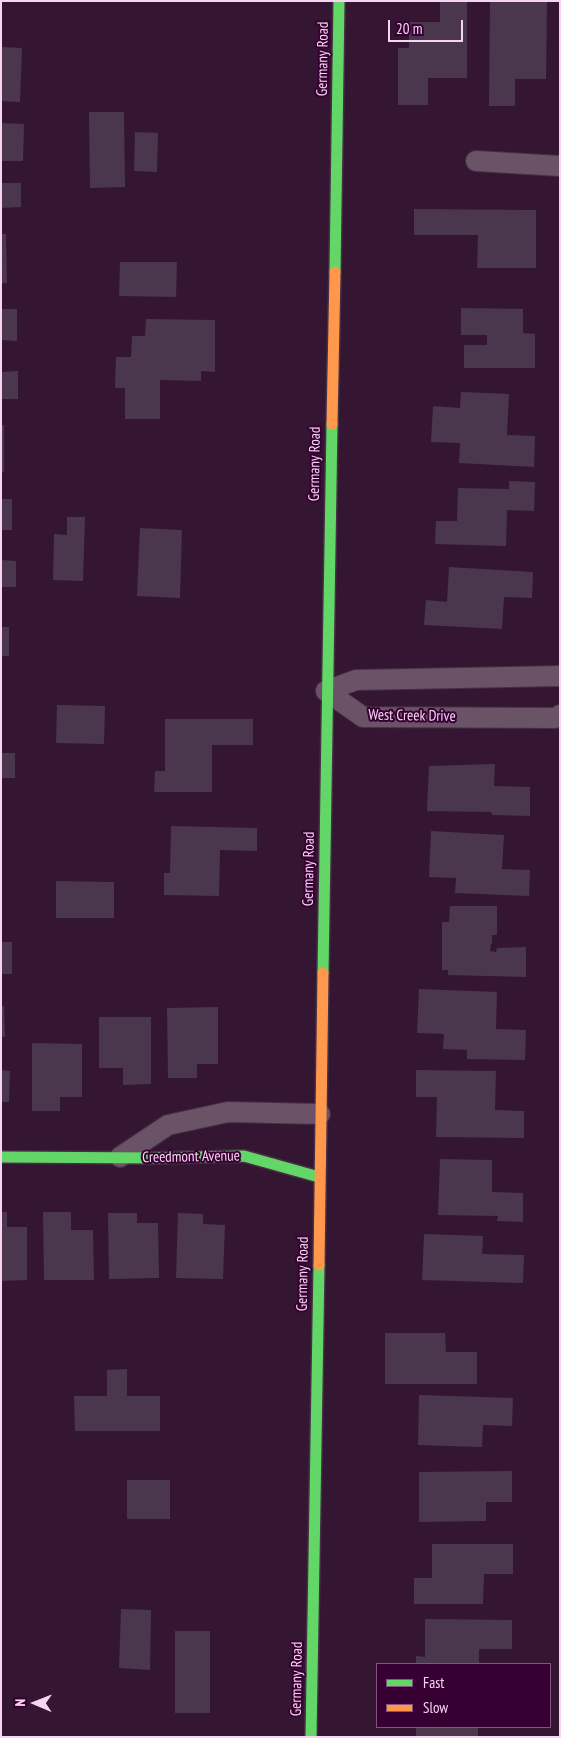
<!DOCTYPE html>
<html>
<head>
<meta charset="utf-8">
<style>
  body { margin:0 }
  #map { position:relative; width:561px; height:1738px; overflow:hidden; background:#341632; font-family:"PT Sans Narrow",sans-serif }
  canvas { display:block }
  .frame { position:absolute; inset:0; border:2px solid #f7d5f2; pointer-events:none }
  .legend { position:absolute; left:376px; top:1663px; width:175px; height:65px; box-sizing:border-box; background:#360032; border:1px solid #83557f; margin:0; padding:6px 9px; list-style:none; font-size:15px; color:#f7d5f2 }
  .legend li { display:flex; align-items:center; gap:10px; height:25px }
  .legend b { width:25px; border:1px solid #83557f }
  .north { position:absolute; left:10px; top:1678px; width:50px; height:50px; -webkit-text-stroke:4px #360032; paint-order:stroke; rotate:271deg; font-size:14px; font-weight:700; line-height:20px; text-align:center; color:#f7d5f2 }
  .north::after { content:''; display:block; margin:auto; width:18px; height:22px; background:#f7d5f2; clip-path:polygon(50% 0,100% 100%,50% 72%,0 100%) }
  .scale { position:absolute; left:388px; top:20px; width:75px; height:22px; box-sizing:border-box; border:2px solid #f7d5f2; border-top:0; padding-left:6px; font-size:15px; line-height:18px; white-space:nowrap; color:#f7d5f2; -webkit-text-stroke:4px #360032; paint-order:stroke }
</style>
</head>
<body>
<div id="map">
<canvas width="561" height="1738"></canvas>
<div class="frame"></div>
<ul class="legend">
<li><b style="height:6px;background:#63d668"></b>Fast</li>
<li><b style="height:6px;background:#ff974d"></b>Slow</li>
</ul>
<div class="north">N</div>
<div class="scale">20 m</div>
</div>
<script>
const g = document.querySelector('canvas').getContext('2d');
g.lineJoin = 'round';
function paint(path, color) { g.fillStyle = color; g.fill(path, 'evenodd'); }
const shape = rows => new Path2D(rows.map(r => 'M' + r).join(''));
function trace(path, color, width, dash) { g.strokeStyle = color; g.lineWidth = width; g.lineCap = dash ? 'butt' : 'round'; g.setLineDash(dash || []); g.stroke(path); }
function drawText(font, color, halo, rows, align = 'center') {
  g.font = font + ' "PT Sans Narrow",sans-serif'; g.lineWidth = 4; g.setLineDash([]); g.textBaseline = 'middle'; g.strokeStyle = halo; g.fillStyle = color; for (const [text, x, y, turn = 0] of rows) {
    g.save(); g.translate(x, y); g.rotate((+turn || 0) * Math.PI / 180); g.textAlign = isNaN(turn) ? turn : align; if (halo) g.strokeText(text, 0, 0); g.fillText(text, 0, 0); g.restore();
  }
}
paint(shape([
  [440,1,467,1,467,78,428,78,428,105,398,105,398,48,409,48,409,22,440,22],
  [490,1,547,2,546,79,515,79,515,106,489,106],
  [1,47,22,48,20,102,1,101],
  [89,112,124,112,125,187,90,188],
  [1,123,24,124,23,161,1,161],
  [135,132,158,133,157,172,134,171],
  [1,183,21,183,21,207,1,208],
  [414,209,536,210,536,268,477,268,478,235,414,235],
  [1,234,6,234,7,283,1,283],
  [120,262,177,262,176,297,119,296],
  [461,308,523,309,523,333,535,334,535,368,464,368,464,345,487,345,487,335,461,335],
  [1,309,17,309,17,341,1,340],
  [146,319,215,320,215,372,201,371,201,381,160,380,160,419,125,419,125,388,115,388,116,357,131,357,132,336,145,336],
  [18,371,18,399,1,399,1,372],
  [461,392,509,394,507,435,535,436,534,467,459,463,460,443,431,442,433,406,460,408],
  [1,425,4,425,4,472,1,472],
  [509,481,535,482,534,511,507,510,506,546,435,544,436,521,457,521,458,488,509,489],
  [1,499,12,499,12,530,1,530],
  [67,517,85,517,83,581,53,580,54,534,67,535],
  [140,528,182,530,180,598,137,596],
  [1,560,16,561,16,587,1,587],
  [449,567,533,572,532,598,504,597,502,629,424,625,426,600,447,602],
  [1,627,9,627,9,656,1,656],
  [57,705,105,706,104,744,56,743],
  [165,719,253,719,253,745,212,745,212,792,154,792,155,771,165,771],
  [1,753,15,753,15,778,1,778],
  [495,764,494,786,530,787,530,816,492,815,491,812,427,811,429,766],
  [171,826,257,828,257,851,220,850,219,896,164,895,164,873,170,873],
  [431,831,504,835,502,869,530,870,529,896,455,893,456,878,429,877],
  [56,881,114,882,114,918,56,918],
  [450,906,497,906,497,935,492,935,492,943,491,944,490,951,496,952,497,948,526,947,526,977,448,975,448,970,442,970,442,922,449,922],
  [1,942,12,942,12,974,1,974],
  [419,989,497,992,496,1029,526,1030,525,1060,467,1059,467,1050,443,1049,444,1034,417,1033],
  [1,1006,4,1006,5,1037,1,1037],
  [218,1007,218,1064,197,1064,197,1078,168,1078,167,1008],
  [99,1017,151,1017,151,1084,123,1085,123,1068,99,1068],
  [32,1043,82,1044,82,1097,60,1097,60,1111,32,1111],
  [1,1070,10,1071,9,1102,1,1102],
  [416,1070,496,1071,495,1110,524,1111,524,1138,436,1137,437,1097,416,1097],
  [440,1159,492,1160,492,1192,523,1193,523,1222,497,1221,498,1216,438,1215],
  [1,1212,7,1212,7,1227,27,1227,27,1280,1,1281],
  [43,1212,71,1212,71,1230,93,1230,94,1280,44,1280],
  [108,1213,137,1213,137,1223,158,1223,159,1278,109,1279],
  [178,1213,203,1214,203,1224,225,1225,223,1279,176,1278],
  [424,1234,483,1236,482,1254,524,1255,523,1283,422,1280],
  [385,1333,445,1333,446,1352,477,1352,477,1384,385,1384],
  [127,1369,127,1396,160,1396,160,1431,75,1431,74,1396,107,1396,107,1370],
  [419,1395,513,1398,512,1426,483,1425,482,1447,418,1445],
  [512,1471,512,1502,486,1502,486,1521,419,1522,419,1472],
  [127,1480,170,1480,170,1519,127,1519],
  [432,1544,513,1544,513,1574,484,1574,483,1604,414,1604,414,1578,432,1578],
  [121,1609,151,1610,150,1670,119,1668],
  [425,1619,512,1620,512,1649,479,1649,479,1664,416,1664,416,1656,425,1657],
  [175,1631,210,1631,210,1713,175,1713],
  [416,1727,478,1727,478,1737,416,1737]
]), '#4a374d');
const street = shape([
  [476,161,560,166],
  [326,691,363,717,555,718,560,715],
  [326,691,356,680,560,676],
  [120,1157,168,1125,228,1112,320,1114]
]);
const fast = shape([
  [335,272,339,1],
  [323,973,332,424],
  [1,1157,154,1158,244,1156,319,1177],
  [311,1737,319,1265]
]);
const slow = shape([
  [332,424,335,272],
  [319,1265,323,973]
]);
trace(street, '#463044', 22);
trace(fast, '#463044', 14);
trace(slow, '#463044', 14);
trace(street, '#6a5267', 20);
trace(fast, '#63d668', 11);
trace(slow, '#ff974d', 11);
drawText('15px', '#f7d5f2', '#360032', [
  ["Germany Road",323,59,-89],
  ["Germany Road",315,464,-89],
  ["West Creek Drive",412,716,1],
  ["Germany Road",309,869,-89],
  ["Creedmont Avenue",191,1157,-1],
  ["Germany Road",303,1274,-89],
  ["Germany Road",297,1679,-89]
]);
</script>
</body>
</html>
